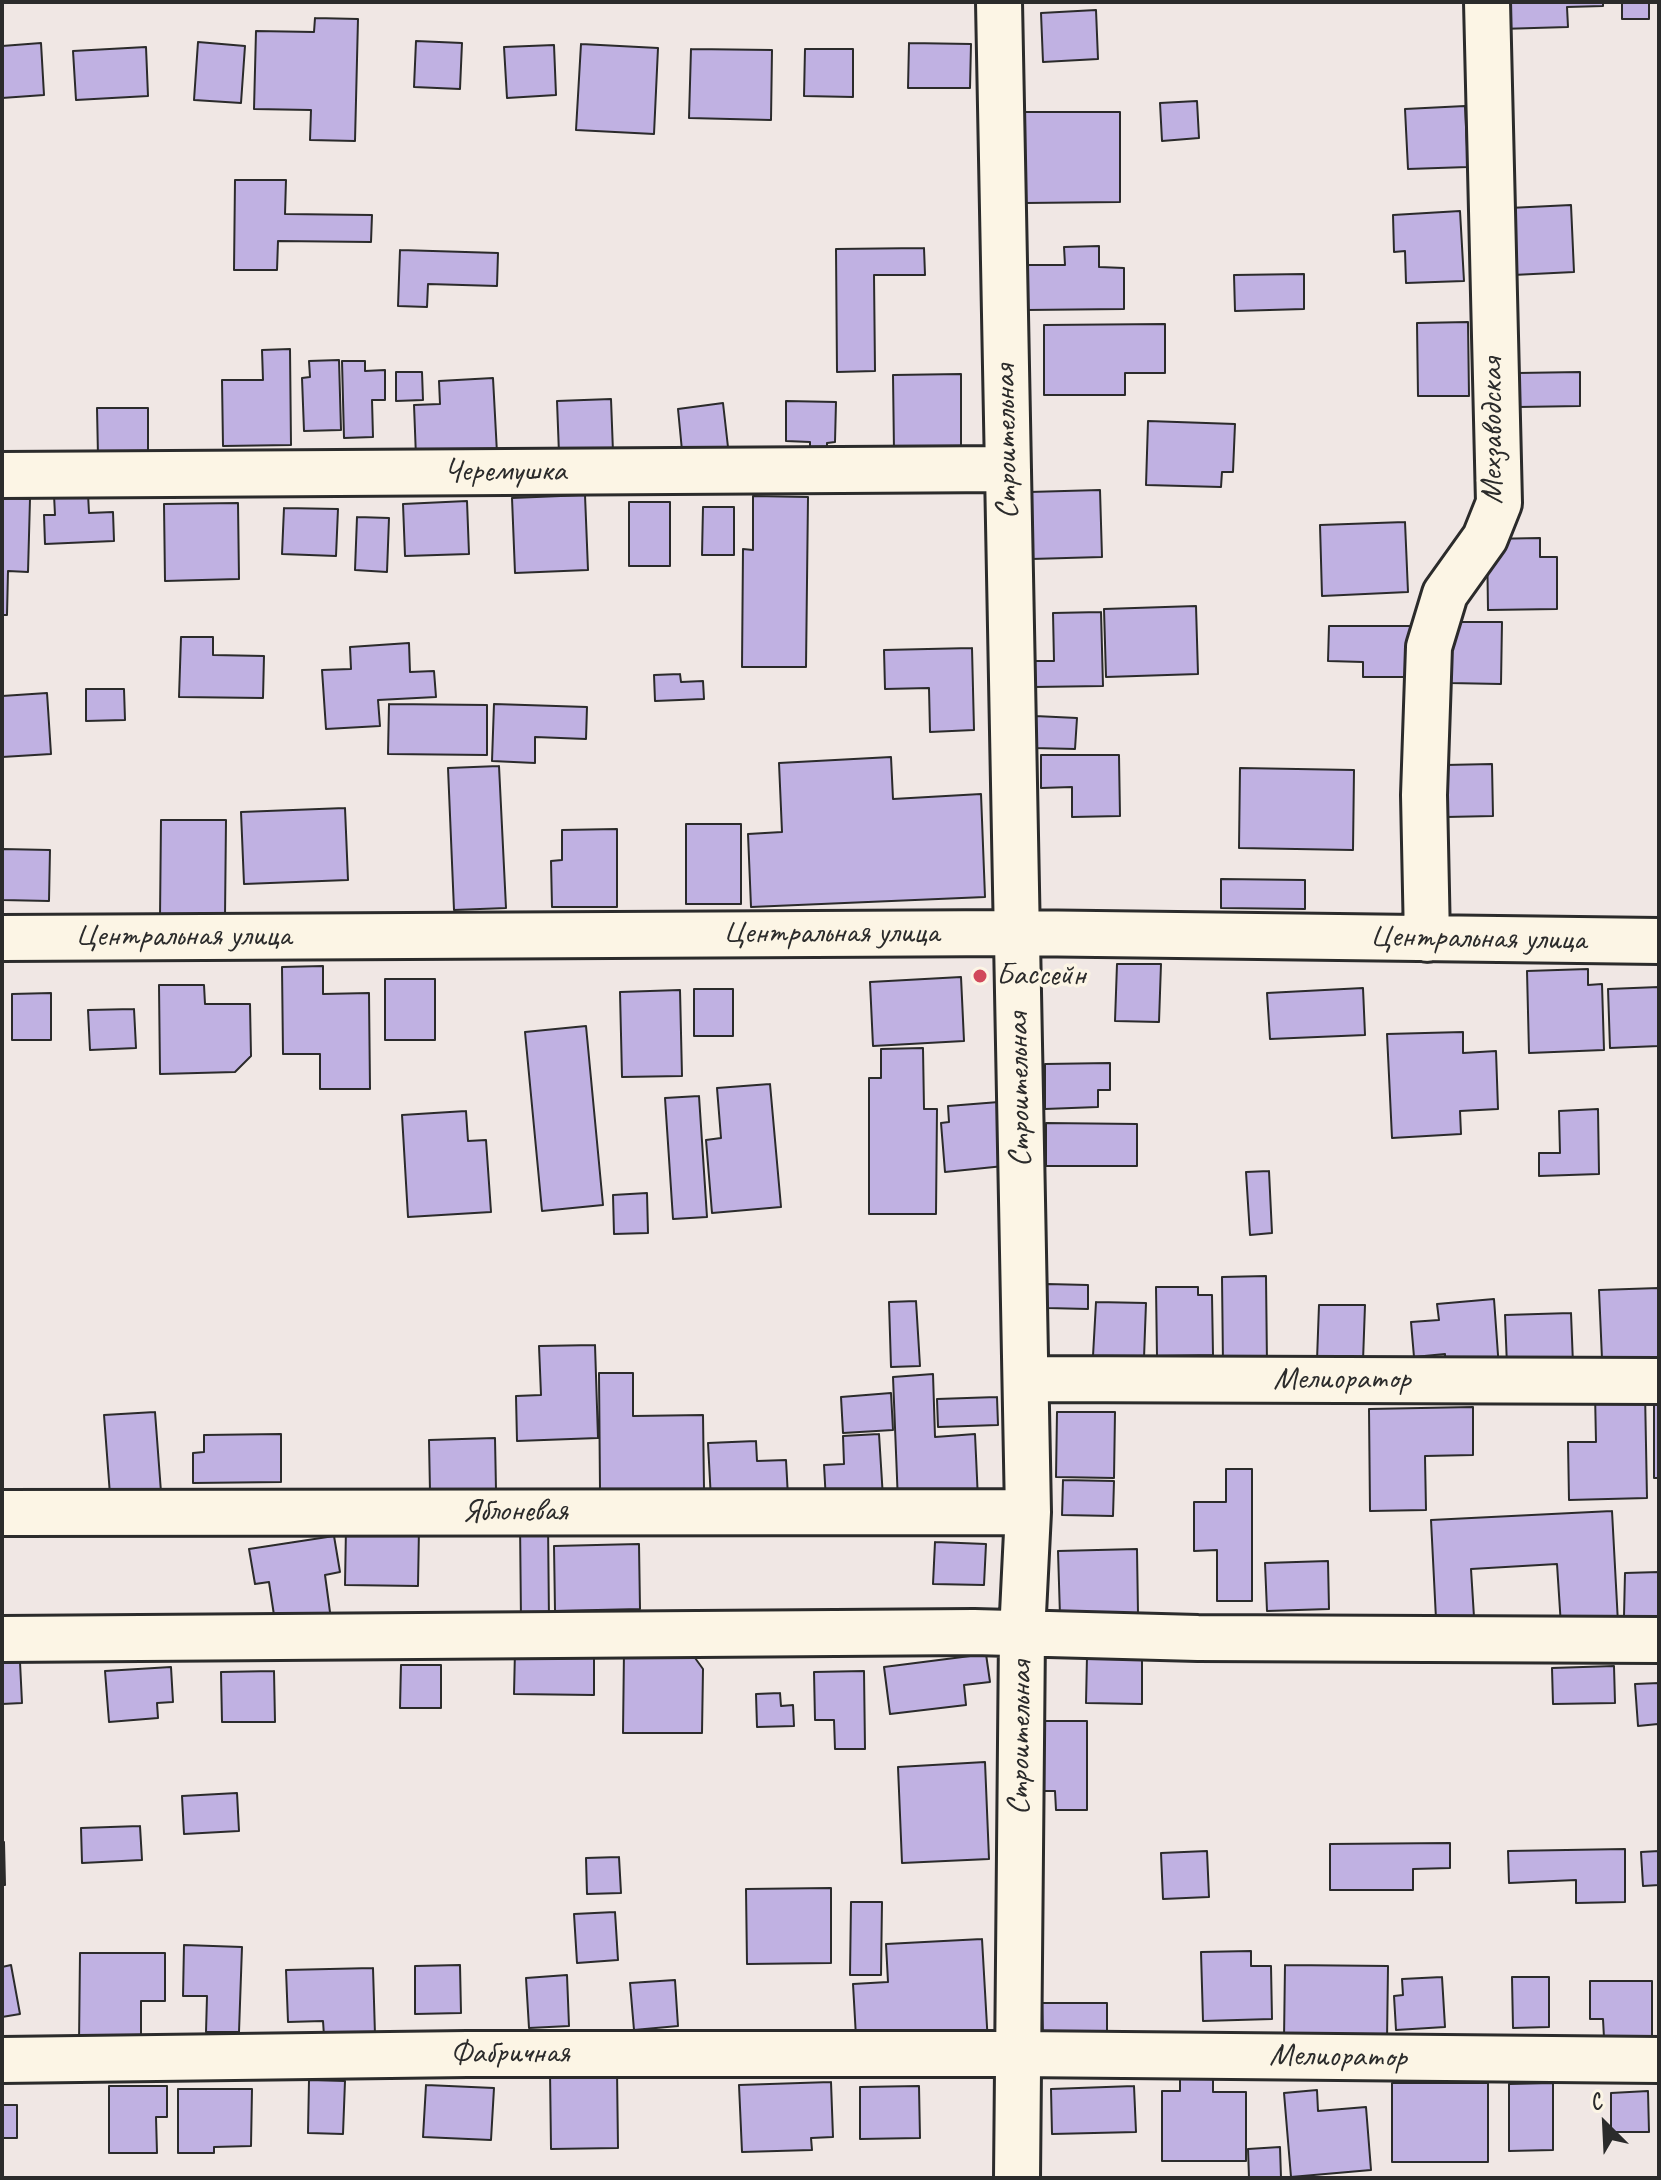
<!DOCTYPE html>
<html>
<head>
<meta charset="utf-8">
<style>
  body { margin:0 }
  #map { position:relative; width:1661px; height:2180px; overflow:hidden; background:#f0e7e4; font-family:Caveat,sans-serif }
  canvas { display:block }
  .frame { position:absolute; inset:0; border:4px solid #2b2b2b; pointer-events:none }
  .north { position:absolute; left:1565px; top:2084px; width:80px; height:80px; -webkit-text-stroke:6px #fcf5e5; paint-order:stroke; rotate:336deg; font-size:22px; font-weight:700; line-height:32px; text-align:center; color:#2b2b2b }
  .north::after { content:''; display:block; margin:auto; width:28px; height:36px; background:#2b2b2b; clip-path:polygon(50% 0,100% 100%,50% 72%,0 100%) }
</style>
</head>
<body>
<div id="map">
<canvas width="1661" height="2180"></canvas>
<div class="frame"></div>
<div class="north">С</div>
</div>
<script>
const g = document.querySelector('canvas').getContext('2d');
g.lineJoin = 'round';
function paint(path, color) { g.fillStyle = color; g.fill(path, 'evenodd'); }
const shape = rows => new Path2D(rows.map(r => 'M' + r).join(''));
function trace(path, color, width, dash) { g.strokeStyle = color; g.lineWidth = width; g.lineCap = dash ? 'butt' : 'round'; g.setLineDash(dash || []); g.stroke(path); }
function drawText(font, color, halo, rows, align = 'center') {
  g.font = font + ' Caveat,sans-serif'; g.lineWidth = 7; g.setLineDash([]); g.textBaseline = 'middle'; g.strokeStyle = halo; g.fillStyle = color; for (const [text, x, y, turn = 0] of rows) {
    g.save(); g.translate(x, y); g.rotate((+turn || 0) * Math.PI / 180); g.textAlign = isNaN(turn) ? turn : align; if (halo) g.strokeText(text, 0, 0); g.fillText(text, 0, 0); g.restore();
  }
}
const building = shape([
  [1499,2,1603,2,1603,6,1567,7,1568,27,1500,29,1499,2],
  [1622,2,1659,2,1649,2,1649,19,1622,19,1622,2],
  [1096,10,1098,59,1043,62,1041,13,1096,10],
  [315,18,358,19,355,141,310,140,311,110,254,109,256,31,314,32,315,18],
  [416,41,462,43,460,89,414,87,416,41],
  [198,42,245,46,241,103,194,100,198,42],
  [41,43,44,95,2,98,2,46,41,43],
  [909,43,971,44,970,88,908,88,909,43],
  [581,44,658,48,654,134,576,130,581,44],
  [554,45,556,95,507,98,504,47,554,45],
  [146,47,148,96,76,100,73,51,146,47],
  [691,49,772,50,771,120,689,118,691,49],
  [805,49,853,49,853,97,804,96,805,49],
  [1197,101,1199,138,1162,141,1160,103,1197,101],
  [1465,106,1468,167,1408,169,1405,109,1465,106],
  [1025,112,1120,112,1120,202,1025,203,1025,112],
  [235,180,286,180,285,214,372,215,371,242,278,241,277,270,234,270,235,180],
  [1571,205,1574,272,1513,275,1509,208,1571,205],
  [1460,211,1464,281,1406,283,1405,251,1394,252,1393,215,1460,211],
  [1099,246,1099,267,1124,268,1124,309,1026,310,1026,265,1065,265,1064,247,1099,246],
  [924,248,925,275,874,275,875,371,837,372,836,249,924,248],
  [400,250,498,253,497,286,428,284,427,307,398,306,400,250],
  [1304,274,1304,309,1235,311,1234,275,1304,274],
  [1468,322,1469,396,1418,396,1417,323,1468,322],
  [1165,324,1165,373,1125,373,1125,395,1044,395,1044,325,1165,324],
  [290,349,291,445,223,446,222,380,263,380,262,350,290,349],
  [339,360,341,430,304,431,302,378,310,377,309,361,339,360],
  [342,361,365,361,365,371,385,370,385,400,372,400,373,437,344,438,342,361],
  [396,372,422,372,423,400,396,401,396,372],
  [1580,372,1580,406,1518,407,1518,373,1580,372],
  [961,374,961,451,894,452,893,375,961,374],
  [493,378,497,453,416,457,414,405,440,404,439,381,493,378],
  [611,399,613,452,559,454,557,401,611,399],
  [786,401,836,402,835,442,827,443,827,453,810,453,810,442,786,441,786,401],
  [723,403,729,456,683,461,678,409,723,403],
  [97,408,148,408,148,454,98,456,97,408],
  [1148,421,1235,424,1233,472,1222,472,1221,487,1146,485,1148,421],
  [1100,490,1102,557,1031,559,1029,492,1100,490],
  [88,494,89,513,113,512,114,541,45,544,44,515,55,515,54,495,88,494],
  [585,495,588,570,515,573,512,498,585,495],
  [753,496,808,497,806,667,742,667,743,549,753,550,753,496],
  [2,498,30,499,28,572,8,571,7,615,2,615,2,498],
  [467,501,469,554,405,556,403,504,467,501],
  [629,502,670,502,670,566,629,566,629,502],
  [238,503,239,579,165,581,164,504,238,503],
  [703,507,734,507,734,555,702,555,703,507],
  [284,508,338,509,336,556,282,554,284,508],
  [357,517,389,518,387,572,355,570,357,517],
  [1405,522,1408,592,1322,596,1320,525,1405,522],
  [1540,538,1540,557,1557,557,1557,609,1488,610,1487,539,1540,538],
  [1196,606,1198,674,1106,677,1104,609,1196,606],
  [1101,612,1103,686,1033,687,1032,661,1054,661,1053,613,1101,612],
  [1450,622,1502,622,1501,684,1449,683,1450,622],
  [1329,626,1411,626,1411,677,1363,677,1363,662,1328,661,1329,626],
  [181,637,213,637,213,655,264,656,263,698,179,697,181,637],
  [409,643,410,672,434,671,436,697,378,700,380,726,326,729,322,670,351,669,350,647,409,643],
  [972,648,974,730,930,732,929,688,885,689,884,650,972,648],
  [680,674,681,682,703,681,704,699,655,701,654,675,680,674],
  [86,689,124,689,125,720,86,721,86,689],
  [47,693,51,754,2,757,2,696,47,693],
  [389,704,487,705,487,755,388,754,389,704],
  [494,704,587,707,586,739,535,737,535,763,492,761,494,704],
  [1035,716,1077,718,1075,749,1033,748,1035,716],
  [1041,755,1119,755,1120,816,1072,817,1072,787,1041,788,1041,755],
  [891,757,893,799,981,794,985,897,751,907,748,834,782,832,779,763,891,757],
  [1492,764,1493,816,1446,817,1445,765,1492,764],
  [499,766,506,908,454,910,448,768,499,766],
  [1240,768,1354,770,1353,850,1239,848,1240,768],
  [345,808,348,880,244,884,241,812,345,808],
  [161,820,226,820,225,917,160,917,161,820],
  [686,824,741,824,741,904,686,904,686,824],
  [617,829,617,907,552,907,551,861,562,860,562,830,617,829],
  [2,849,50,850,49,901,2,900,2,849],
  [1221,879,1305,880,1305,909,1221,908,1221,879],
  [1117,964,1161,964,1159,1022,1115,1021,1117,964],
  [323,966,323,994,369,993,370,1089,320,1089,320,1054,283,1054,282,967,323,966],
  [1588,969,1588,985,1602,984,1604,1050,1529,1053,1527,971,1588,969],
  [961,977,964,1041,873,1046,870,982,961,977],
  [385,979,435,979,435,1040,385,1040,385,979],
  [159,985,204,985,205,1004,250,1004,251,1056,235,1072,160,1074,159,985],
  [1659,987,1659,1046,1610,1048,1608,989,1659,987],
  [1363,988,1365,1035,1270,1039,1267,993,1363,988],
  [694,989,733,989,733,1036,694,1036,694,989],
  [680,990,682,1076,622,1077,620,992,680,990],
  [51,993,51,1040,12,1040,12,994,51,993],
  [134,1009,136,1048,90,1050,88,1010,134,1009],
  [586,1026,603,1205,542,1211,525,1032,586,1026],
  [1463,1032,1463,1053,1496,1051,1498,1109,1460,1111,1461,1134,1392,1138,1387,1034,1463,1032],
  [923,1048,924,1109,937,1109,936,1214,869,1214,869,1078,881,1078,881,1049,923,1048],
  [1110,1063,1110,1090,1098,1090,1098,1107,1045,1109,1045,1064,1110,1063],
  [770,1084,781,1207,712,1213,706,1140,721,1138,717,1088,770,1084],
  [699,1096,707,1217,673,1219,665,1098,699,1096],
  [999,1102,1004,1166,945,1172,941,1123,949,1122,948,1106,999,1102],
  [1598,1109,1599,1174,1539,1176,1539,1153,1560,1153,1559,1111,1598,1109],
  [466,1111,468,1141,486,1140,491,1212,408,1217,402,1115,466,1111],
  [1046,1123,1137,1124,1137,1166,1046,1166,1046,1123],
  [1269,1171,1272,1233,1250,1235,1246,1172,1269,1171],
  [647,1193,648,1233,614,1234,613,1195,647,1193],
  [1266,1276,1267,1365,1223,1365,1222,1277,1266,1276],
  [1047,1284,1088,1285,1088,1309,1047,1308,1047,1284],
  [1156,1287,1198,1287,1198,1295,1212,1295,1213,1355,1157,1356,1156,1287],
  [1659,1288,1659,1357,1602,1359,1599,1290,1659,1288],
  [1494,1299,1499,1369,1446,1373,1445,1354,1414,1357,1411,1322,1439,1320,1437,1304,1494,1299],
  [916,1301,920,1366,891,1367,889,1302,916,1301],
  [1096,1302,1146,1303,1144,1358,1093,1356,1096,1302],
  [1319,1305,1365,1305,1363,1361,1317,1360,1319,1305],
  [1571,1313,1573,1364,1507,1366,1505,1315,1571,1313],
  [595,1345,598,1438,517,1441,516,1396,541,1395,539,1346,595,1345],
  [599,1373,633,1373,633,1416,703,1415,704,1489,600,1490,599,1373],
  [933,1374,935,1437,975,1434,978,1500,898,1503,893,1377,933,1374],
  [1645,1392,1647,1498,1569,1500,1568,1442,1596,1442,1595,1393,1645,1392],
  [891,1393,893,1430,843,1433,841,1397,891,1393],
  [997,1397,998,1425,938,1427,937,1399,997,1397],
  [1654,1403,1659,1403,1659,1478,1654,1478,1654,1403],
  [1473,1407,1473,1455,1425,1456,1426,1510,1370,1511,1369,1409,1473,1407],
  [155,1412,161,1492,110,1495,104,1415,155,1412],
  [1057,1412,1115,1412,1114,1478,1056,1477,1057,1412],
  [281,1434,281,1482,193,1483,193,1453,204,1452,204,1435,281,1434],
  [879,1434,883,1498,826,1501,824,1465,844,1464,843,1436,879,1434],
  [495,1438,496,1490,430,1492,429,1440,495,1438],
  [756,1441,757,1461,786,1460,788,1497,711,1500,708,1443,756,1441],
  [1226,1469,1252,1469,1252,1601,1217,1601,1217,1550,1194,1551,1194,1502,1226,1502,1226,1469],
  [1063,1480,1114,1481,1113,1516,1062,1515,1063,1480],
  [1612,1511,1618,1623,1561,1626,1557,1564,1471,1569,1474,1617,1436,1619,1431,1520,1612,1511],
  [520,1522,548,1522,549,1621,521,1621,520,1522],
  [346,1527,419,1528,418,1586,345,1585,346,1527],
  [334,1536,340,1572,325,1575,332,1627,277,1635,269,1582,255,1584,249,1549,334,1536],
  [935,1542,986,1544,984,1585,933,1584,935,1542],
  [639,1544,640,1609,555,1611,554,1546,639,1544],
  [1137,1549,1138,1614,1060,1616,1058,1551,1137,1549],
  [1328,1561,1329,1609,1267,1611,1265,1563,1328,1561],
  [1659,1572,1659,1633,1632,1633,1632,1616,1624,1616,1625,1573,1659,1572],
  [515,1650,594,1651,594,1695,514,1694,515,1650],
  [624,1650,690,1651,703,1669,702,1733,623,1733,624,1650],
  [986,1654,990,1682,964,1685,966,1705,890,1714,884,1667,986,1654],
  [1142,1655,1142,1704,1086,1703,1087,1656,1142,1655],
  [20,1662,22,1703,2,1704,2,1663,20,1662],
  [401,1665,441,1665,441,1708,400,1708,401,1665],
  [1614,1666,1615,1703,1553,1704,1552,1668,1614,1666],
  [171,1667,173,1702,157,1703,158,1718,109,1722,105,1671,171,1667],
  [274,1671,275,1722,222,1722,221,1672,274,1671],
  [864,1671,865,1749,835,1749,834,1720,815,1720,814,1672,864,1671],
  [1659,1683,1659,1738,1658,1724,1638,1726,1635,1684,1659,1683],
  [780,1693,781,1706,793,1705,794,1726,757,1727,756,1694,780,1693],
  [1039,1721,1087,1721,1087,1810,1056,1810,1055,1791,1039,1791,1039,1721],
  [985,1762,989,1859,902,1863,898,1767,985,1762],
  [237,1793,239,1831,184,1834,182,1796,237,1793],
  [140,1826,142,1860,82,1863,81,1828,140,1826],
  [2,1842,4,1842,5,1885,2,1885,2,1842],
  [1450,1843,1450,1868,1413,1869,1413,1890,1330,1890,1330,1844,1450,1843],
  [1625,1849,1625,1902,1576,1903,1576,1880,1509,1883,1508,1851,1625,1849],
  [1207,1851,1209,1897,1163,1899,1161,1853,1207,1851],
  [1659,1851,1659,1885,1643,1886,1641,1852,1659,1851],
  [619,1857,621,1893,587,1894,586,1858,619,1857],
  [831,1888,831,1963,747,1964,746,1889,831,1888],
  [851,1902,882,1902,881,1975,850,1975,851,1902],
  [615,1912,618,1960,577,1963,574,1914,615,1912],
  [982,1939,988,2044,856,2037,853,1984,888,1982,886,1944,982,1939],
  [184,1945,242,1947,239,2032,206,2032,207,1996,183,1996,184,1945],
  [1251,1951,1251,1966,1271,1966,1272,2019,1203,2021,1201,1952,1251,1951],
  [80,1953,165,1953,165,2001,141,2001,141,2044,79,2044,80,1953],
  [11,1965,20,2014,2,2017,2,1967,11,1965],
  [460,1965,461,2013,415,2014,415,1966,460,1965],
  [1285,1965,1388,1966,1387,2041,1284,2039,1285,1965],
  [373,1968,375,2035,324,2036,323,2021,288,2022,286,1970,373,1968],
  [567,1975,569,2026,529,2028,526,1978,567,1975],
  [1442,1977,1445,2027,1396,2030,1394,1996,1403,1995,1402,1979,1442,1977],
  [1512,1977,1549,1977,1549,2027,1513,2028,1512,1977],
  [675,1980,678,2026,634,2030,630,1983,675,1980],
  [1590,1981,1652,1981,1652,2038,1604,2038,1603,2019,1590,2019,1590,1981],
  [1042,2003,1107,2003,1107,2033,1043,2034,1042,2003],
  [617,2070,618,2148,551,2149,550,2071,617,2070],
  [1180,2077,1213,2077,1213,2092,1246,2092,1246,2161,1162,2161,1162,2091,1180,2091,1180,2077],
  [309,2080,345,2081,343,2134,308,2133,309,2080],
  [831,2082,833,2137,811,2138,812,2150,742,2152,739,2085,831,2082],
  [1392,2083,1488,2083,1488,2162,1392,2162,1392,2083],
  [1553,2083,1553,2150,1509,2151,1509,2084,1553,2083],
  [426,2085,494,2088,491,2140,423,2137,426,2085],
  [109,2086,167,2086,167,2117,156,2117,157,2153,109,2153,109,2086],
  [919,2086,920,2138,860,2139,860,2087,919,2086],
  [1134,2086,1136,2132,1052,2134,1051,2089,1134,2086],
  [178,2089,252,2089,251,2146,214,2147,214,2153,178,2153,178,2089],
  [1317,2090,1318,2111,1366,2107,1371,2170,1291,2177,1284,2093,1317,2090],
  [1648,2091,1649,2132,1611,2132,1611,2093,1648,2091],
  [2,2105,17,2105,17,2138,2,2138,2,2105],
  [1280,2147,1281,2178,1249,2178,1248,2149,1280,2147]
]);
paint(building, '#c0b1e2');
trace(building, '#2b2b2b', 2);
const street = shape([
  [999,2,1028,1512,1022,1634,1017,2178],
  [2,475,1008,469],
  [2,938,1017,933,1659,941],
  [1427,939,1424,795,1429,647,1445,594,1485,538,1499,503,1487,2],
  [1026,1379,1659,1381],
  [2,1513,1028,1512],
  [2,1639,974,1632,1198,1638,1659,1640],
  [2,2060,467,2054,1017,2054,1659,2060]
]);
trace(street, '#2b2b2b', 50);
trace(street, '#fcf5e5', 44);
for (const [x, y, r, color] of [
  [980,976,8,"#d1495b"]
]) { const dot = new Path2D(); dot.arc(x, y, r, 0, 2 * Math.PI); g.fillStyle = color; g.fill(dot); trace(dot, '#fcf5e5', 3); }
drawText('32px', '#2b2b2b', '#fcf5e5', [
  ["Мехзаводская",1493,431,-90],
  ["Строительная",1007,442,-91],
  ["Черемушка",505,472],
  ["Центральная улица",831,934],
  ["Центральная улица",183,937],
  ["Центральная улица",1478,939,1],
  ["Строительная",1020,1090,-91],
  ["Мелиоратор",1342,1380],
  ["Яблоневая",515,1512],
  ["Строительная",1021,1738,-89],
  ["Фабричная",510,2054],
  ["Мелиоратор",1338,2057,1]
]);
drawText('32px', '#2b2b2b', '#fcf5e5', [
  ["Бассейн",996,976]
], 'left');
</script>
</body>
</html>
